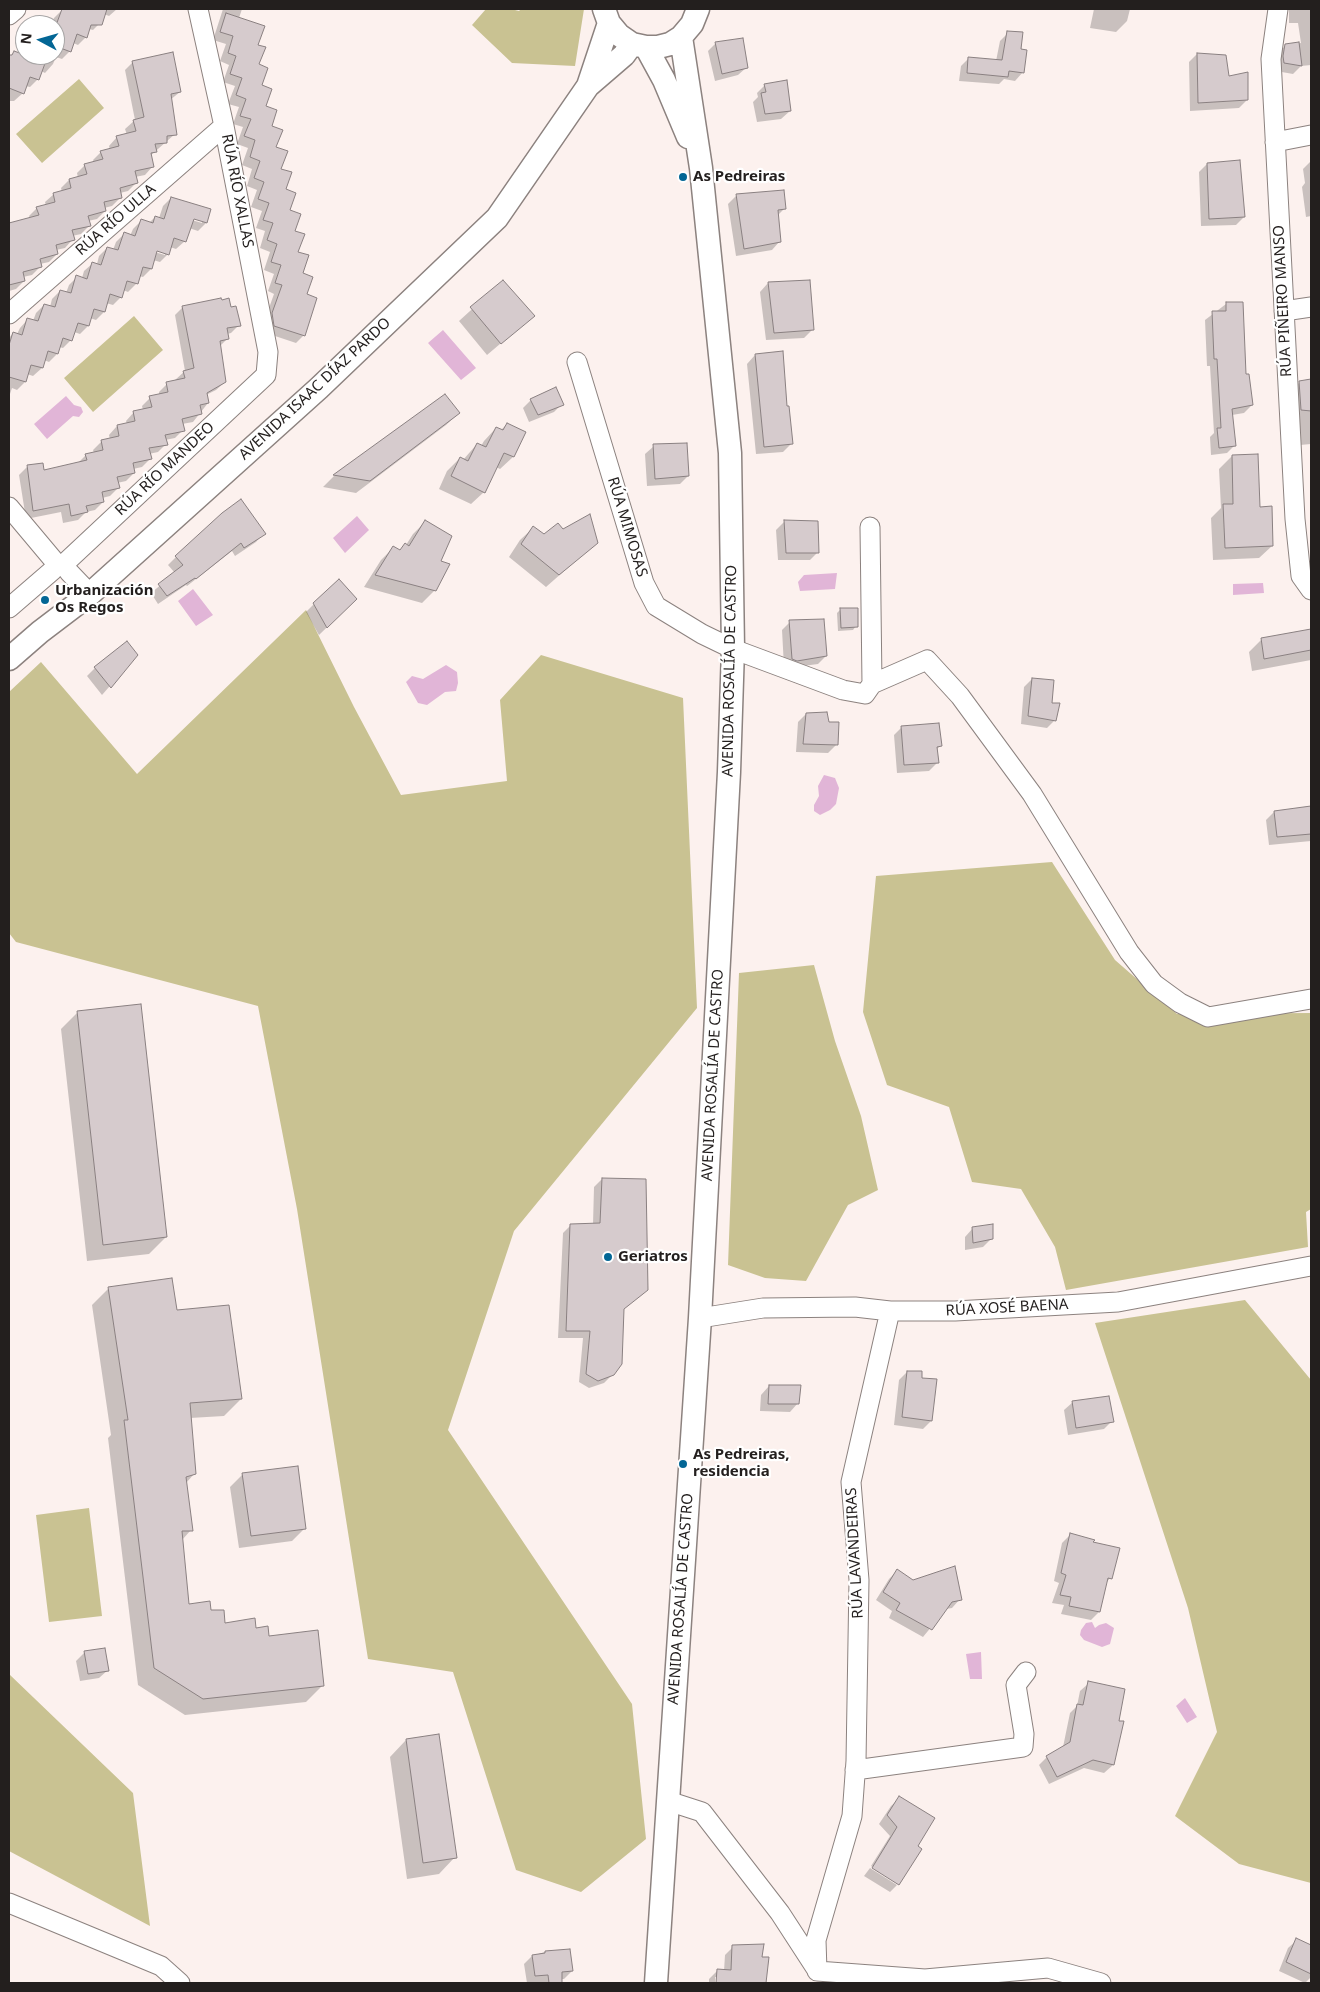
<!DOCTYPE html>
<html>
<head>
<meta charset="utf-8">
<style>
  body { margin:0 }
  #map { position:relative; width:1320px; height:1992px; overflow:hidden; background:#fcf1ee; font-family:"Noto Sans",sans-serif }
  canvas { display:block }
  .frame { position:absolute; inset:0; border:10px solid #231f1e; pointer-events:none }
  .north { position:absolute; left:15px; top:15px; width:50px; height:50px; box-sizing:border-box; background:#fff; border:1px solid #a7a5a5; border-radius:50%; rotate:276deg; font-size:14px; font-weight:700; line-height:20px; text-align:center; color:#231f1e }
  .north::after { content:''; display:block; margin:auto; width:18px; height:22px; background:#036695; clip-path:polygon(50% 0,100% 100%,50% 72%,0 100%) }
</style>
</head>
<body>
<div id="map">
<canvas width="1320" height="1992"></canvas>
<div class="frame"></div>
<div class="north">N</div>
</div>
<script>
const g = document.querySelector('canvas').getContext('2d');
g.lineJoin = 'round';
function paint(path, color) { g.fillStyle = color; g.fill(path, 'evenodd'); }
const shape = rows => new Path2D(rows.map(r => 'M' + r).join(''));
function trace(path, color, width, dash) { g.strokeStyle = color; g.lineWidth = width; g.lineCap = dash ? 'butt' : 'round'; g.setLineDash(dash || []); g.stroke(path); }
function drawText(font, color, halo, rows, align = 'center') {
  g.font = font + ' "Noto Sans",sans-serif'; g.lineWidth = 4.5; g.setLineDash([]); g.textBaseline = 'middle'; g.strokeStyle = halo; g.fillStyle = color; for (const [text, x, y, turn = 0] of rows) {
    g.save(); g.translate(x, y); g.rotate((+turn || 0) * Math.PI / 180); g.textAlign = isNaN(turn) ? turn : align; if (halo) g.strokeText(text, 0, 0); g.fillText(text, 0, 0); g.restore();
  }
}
paint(shape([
  [486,9,511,9,519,11,521,9,584,9,575,66,512,63,472,25],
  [79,79,104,108,42,163,16,134],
  [134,316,163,350,93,412,64,378],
  [306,610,354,707,401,795,507,781,500,700,541,655,683,698,697,1008,514,1231,448,1430,632,1704,646,1839,581,1892,516,1870,453,1672,368,1659,297,1209,258,1006,16,942,9,933,9,692,41,662,137,774],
  [1052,862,1115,960,1177,1014,1311,1013,1311,1209,1306,1212,1308,1247,1066,1290,1055,1247,1021,1189,972,1182,949,1107,887,1085,863,1012,876,876],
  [814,965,835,1041,861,1116,878,1190,848,1205,806,1281,765,1278,728,1265,739,973],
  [1245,1300,1311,1380,1311,1883,1239,1864,1175,1816,1217,1732,1188,1608,1095,1323],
  [89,1508,102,1616,49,1622,36,1515],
  [9,1674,133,1793,150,1926,9,1851]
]), '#c9c292');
paint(shape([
  [443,330,476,368,461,380,428,343],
  [66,396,74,405,81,407,83,412,79,417,73,416,47,439,34,424],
  [357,516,369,530,345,553,333,538],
  [837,573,835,589,800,591,798,582,804,575],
  [1263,583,1264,593,1233,595,1233,584],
  [193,589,213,615,196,626,178,601],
  [446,665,457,672,458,683,456,691,445,692,427,705,418,703,406,682,412,676,423,679],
  [824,775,835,778,839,788,836,804,830,810,820,815,814,811,814,805,819,796,818,786],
  [1092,1622,1095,1628,1099,1625,1106,1623,1114,1628,1110,1644,1102,1647,1084,1640,1080,1635,1081,1630,1086,1623],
  [981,1652,982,1679,970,1679,966,1654],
  [1185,1698,1197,1717,1187,1723,1176,1706]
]), '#e1b5d7');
paint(shape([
  [67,9,117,9,109,16,104,14,101,22,93,30,89,29,86,37,78,45,73,43,70,51,62,59,56,57,53,64,45,73,41,71,38,79,30,87,25,86,23,93,14,101,9,101,9,58,14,52,18,54,25,42,25,55,55,55,55,25,51,25,54,18,62,10,66,12],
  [223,9,242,9,239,18,257,45,257,65,264,107,294,232,305,295,304,335,296,343,266,333,264,322,274,294,268,291,274,274,264,270,270,252,260,248,265,231,256,228,262,211,251,207,257,190,247,186,252,169,242,165,248,148,237,144,243,127,233,124,239,107,228,104,235,86,223,82,229,65,220,61,226,44,213,40],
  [1094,9,1130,9,1127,21,1116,32,1090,28],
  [1289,9,1311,9,1311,65,1301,66,1293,74,1276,71,1277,54,1286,45,1301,43,1298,23,1289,23],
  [1008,33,1019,50,1023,72,1015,81,1004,79,999,84,959,81,961,66,969,58,996,61,1000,41],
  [716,43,747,67,738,75,715,81,708,51],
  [1197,54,1228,77,1247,100,1239,108,1190,111,1189,62],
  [133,62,180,92,170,100,175,134,150,156,153,166,145,175,135,177,136,183,128,191,120,193,121,197,112,206,104,208,105,211,97,219,88,221,89,226,81,234,72,236,73,239,65,248,56,250,57,254,49,262,40,264,40,267,32,275,23,277,24,281,16,289,9,291,9,234,13,233,30,219,29,216,37,208,46,206,45,202,54,194,62,192,61,188,69,180,78,178,77,173,85,165,94,163,93,160,101,152,110,150,109,146,117,137,127,135,125,129,135,120,125,70],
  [765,85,790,111,781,119,757,122,753,102,758,97,757,93],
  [1311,161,1311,216,1306,217,1302,187,1305,183,1303,169],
  [1207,164,1244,217,1236,225,1201,226,1199,172],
  [736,196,785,208,777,216,780,241,772,250,736,256,728,204],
  [171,198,210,210,206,223,198,231,189,228,185,241,176,249,170,247,168,254,160,262,153,260,151,269,143,277,139,276,136,284,128,292,123,290,121,297,113,305,106,303,104,312,96,320,90,318,88,326,80,334,74,332,71,340,63,348,59,347,57,354,49,362,44,360,42,368,33,376,27,374,25,382,17,390,12,388,9,397,9,338,13,333,17,334,20,328,28,319,33,321,36,313,44,305,50,307,52,299,60,291,66,293,69,285,77,277,82,278,84,271,93,263,97,264,99,256,107,248,113,250,116,242,124,234,130,236,133,229,141,221,149,223,155,217,159,218,163,206],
  [189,216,202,221,202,223,188,219],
  [152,248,165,252,165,255,151,251],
  [503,281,533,316,487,355,459,321],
  [768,283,813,329,804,338,766,340,760,292],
  [1226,304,1252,405,1244,413,1232,415,1235,445,1227,453,1211,455,1210,437,1214,433,1210,366,1207,366,1205,320],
  [183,307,230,309,239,325,231,333,227,334,227,339,220,346,225,382,216,390,206,395,208,403,193,422,182,424,183,430,175,438,165,440,166,444,158,452,149,454,150,459,142,467,133,469,134,473,126,481,117,483,118,488,110,496,102,498,103,502,95,510,86,512,78,520,63,523,61,512,26,519,19,475,27,467,43,472,78,463,86,455,94,453,93,450,102,441,110,440,109,435,117,426,127,424,126,421,134,412,143,410,142,406,150,398,159,395,159,392,167,384,175,380,185,371,175,315],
  [755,355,786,407,791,444,783,452,756,454,747,364],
  [1311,380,1311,444,1300,445,1300,424,1288,422,1287,395,1300,382],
  [445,395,459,413,446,425,356,493,323,487,334,476],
  [531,400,562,404,554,412,529,422,523,408],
  [507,424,524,433,513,457,500,469,496,467,484,492,471,504,439,489,447,471,460,458,463,460,477,444,481,446,484,441,496,428,501,430],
  [654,446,688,476,680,484,647,486,645,454],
  [1232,456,1259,508,1272,546,1259,558,1213,560,1211,518,1221,508,1219,469],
  [425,522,439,562,435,590,422,603,364,587,381,560,393,548,399,551,406,545,413,534],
  [784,522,818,552,810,560,778,560,776,530],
  [533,528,544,536,563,531,596,543,546,587,509,557,520,540],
  [264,533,256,542,235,556,232,551,187,586,186,585,158,604,151,593,175,573,168,565,176,557],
  [356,599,319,635,306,612,314,604],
  [841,609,856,626,853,630,838,631,837,613],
  [790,622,826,656,818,664,788,668,784,667,782,630],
  [1311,630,1311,660,1252,671,1249,652,1262,639],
  [137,655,102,695,87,676,95,668],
  [1032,679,1051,704,1055,720,1047,728,1021,724,1024,687],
  [806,714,837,744,828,753,796,752,798,722],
  [902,727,941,745,936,750,937,763,929,771,897,773,894,735],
  [1311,807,1311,841,1269,845,1266,820,1274,812],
  [78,1012,166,1237,149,1254,87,1261,61,1029],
  [602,1179,647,1289,623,1310,613,1374,604,1383,589,1388,579,1382,583,1338,558,1338,563,1233,571,1225,593,1224,594,1187],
  [973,1228,991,1239,983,1247,965,1250,965,1237],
  [109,1288,176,1312,241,1399,224,1416,190,1418,195,1473,186,1483,191,1530,182,1540,188,1606,210,1612,224,1625,254,1629,268,1638,323,1685,306,1702,185,1715,138,1685,108,1438,111,1435,92,1305],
  [907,1372,931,1421,923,1429,894,1425,899,1380],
  [769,1386,798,1403,790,1412,760,1411,761,1395],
  [1073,1402,1112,1421,1104,1429,1068,1435,1064,1410],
  [243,1474,305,1528,292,1541,239,1548,230,1487],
  [1070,1535,1091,1543,1110,1578,1106,1583,1099,1612,1091,1620,1061,1614,1064,1605,1052,1603,1059,1583,1054,1581,1062,1543],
  [897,1571,912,1582,960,1599,952,1608,946,1609,923,1637,889,1618,892,1611,876,1600,889,1579],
  [85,1652,108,1670,99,1678,80,1681,76,1661],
  [1089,1683,1117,1722,1113,1765,1104,1773,1084,1768,1049,1784,1039,1765,1047,1757,1063,1747,1070,1713,1077,1706,1080,1691],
  [406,1740,455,1857,439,1874,407,1879,390,1757],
  [900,1798,898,1883,871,1866,890,1836,879,1824,891,1806],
  [870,1868,897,1885,890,1892,864,1876],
  [1297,1940,1311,1946,1311,1977,1305,1983,1279,1971,1288,1948],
  [733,1947,759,1980,758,1983,717,1983,718,1977,715,1977,715,1983,709,1983,709,1979,718,1970,724,1971,725,1955],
  [545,1952,572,1971,564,1979,561,1979,560,1983,527,1983,524,1964,532,1956]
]), '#0003');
const building = shape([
  [62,9,107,9,102,25,91,25,87,38,77,34,71,52,55,46,55,28,62,9],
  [226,13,265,26,258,45,266,47,259,64,268,68,262,85,272,89,266,106,277,110,272,126,283,130,276,147,288,151,281,169,292,172,286,189,296,193,290,210,301,214,295,231,305,234,298,252,309,255,303,273,313,277,307,294,317,298,305,336,274,326,272,313,282,285,275,283,281,265,271,262,277,244,267,240,273,223,263,220,269,203,258,199,264,182,254,178,260,161,250,157,255,140,244,136,251,119,240,116,246,99,236,95,242,78,230,74,236,56,228,53,233,36,220,32,226,13],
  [1007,31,1023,32,1021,49,1027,50,1024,73,1009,71,1008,77,967,73,968,57,1002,60,1007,31],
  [743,38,748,68,722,74,715,42,743,38],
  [1299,42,1302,66,1284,63,1283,56,1285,44,1299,42],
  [14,51,25,55,48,55,39,80,30,77,24,94,9,88,9,55,12,55,14,51],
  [173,52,181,92,171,94,177,135,167,136,167,143,155,144,157,152,151,153,154,167,135,171,138,183,120,188,122,198,104,202,106,211,88,216,91,226,72,230,75,240,56,245,58,254,40,259,42,267,23,272,25,281,9,285,9,223,39,215,36,207,55,202,53,193,71,188,69,179,87,174,84,164,103,159,100,151,119,146,116,136,136,131,133,120,144,117,132,61,173,52],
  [1197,53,1226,55,1229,76,1248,72,1248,100,1198,103,1197,53],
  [787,80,791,111,765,114,761,93,766,92,764,84,787,80],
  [1240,160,1245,217,1209,219,1207,163,1240,160],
  [784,190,786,209,778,210,781,242,744,249,736,194,784,190],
  [171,197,211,209,207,223,194,219,186,242,174,238,169,255,157,251,152,269,143,267,138,284,127,281,122,298,110,294,105,312,94,309,89,326,78,323,72,341,63,338,58,354,48,351,43,368,31,365,26,382,9,377,9,345,13,332,22,335,27,318,38,321,44,304,55,307,60,290,71,293,76,275,87,279,92,262,101,265,107,247,118,250,124,232,135,236,141,219,153,223,155,216,164,219,171,197],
  [503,280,535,316,501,344,470,307,503,280],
  [810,280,814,330,774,333,768,282,810,280],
  [221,298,222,300,229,298,231,307,236,306,241,326,227,328,229,339,220,341,226,382,207,393,209,403,200,405,202,414,182,419,185,431,165,435,168,445,149,448,152,459,133,463,135,473,117,477,120,488,102,492,104,502,86,506,88,512,71,516,69,504,33,511,27,465,43,463,44,470,87,460,85,454,103,450,101,440,119,436,117,425,135,421,133,411,152,407,149,396,168,392,166,382,185,378,183,371,194,368,182,306,221,298],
  [1226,302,1243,302,1246,374,1249,374,1253,405,1232,409,1236,446,1219,448,1217,428,1221,428,1217,359,1214,359,1212,311,1226,311,1226,302],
  [783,351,787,406,789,406,793,444,764,447,755,354,783,351],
  [1311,379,1311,411,1301,410,1299,381,1311,379],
  [556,387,564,405,538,415,530,399,556,387],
  [445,394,460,413,370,481,333,475,445,394],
  [507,423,526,432,514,457,504,453,485,493,451,476,460,457,468,461,477,443,486,447,496,427,503,430,507,423],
  [687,443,689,476,655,479,653,444,687,443],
  [1258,454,1260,507,1272,506,1273,546,1225,548,1223,504,1233,504,1232,455,1258,454],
  [241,499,266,534,244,548,241,543,196,579,195,578,167,596,158,584,183,565,175,556,222,513,241,499],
  [590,514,598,543,559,575,521,544,533,526,544,534,558,523,563,529,590,514],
  [425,520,452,536,441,561,450,564,436,591,375,575,393,546,400,550,405,543,409,546,425,520],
  [784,520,818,521,819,553,786,553,784,520],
  [339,579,357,599,327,628,313,603,339,579],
  [840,608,858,608,858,627,841,628,840,608],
  [824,619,827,656,797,661,792,659,789,620,824,619],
  [1311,629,1311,650,1264,659,1261,638,1311,629],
  [127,641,138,655,111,688,94,667,127,641],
  [1032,678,1054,680,1052,703,1060,703,1056,721,1028,716,1032,678],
  [827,712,829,722,839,722,838,745,803,744,806,713,827,712],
  [939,723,942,746,937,747,939,763,904,765,901,726,939,723],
  [1311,806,1311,834,1277,837,1274,811,1311,806],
  [141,1004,167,1237,103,1245,77,1011,141,1004],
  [602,1178,646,1179,648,1290,624,1309,622,1364,614,1375,598,1381,586,1374,590,1331,566,1331,570,1224,600,1223,602,1178],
  [993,1224,993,1239,973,1243,972,1227,993,1224],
  [172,1278,177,1310,229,1305,242,1399,190,1403,196,1474,186,1477,193,1531,182,1531,189,1604,210,1601,211,1610,224,1610,225,1623,255,1618,256,1628,268,1626,269,1636,318,1630,324,1686,203,1699,154,1668,124,1420,128,1420,108,1287,172,1278],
  [907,1371,922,1371,922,1378,937,1379,932,1421,902,1417,907,1371],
  [769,1385,801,1385,799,1404,768,1404,769,1385],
  [1109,1396,1114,1422,1076,1428,1072,1401,1109,1396],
  [298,1466,306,1529,251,1536,242,1473,298,1466],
  [1070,1533,1095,1540,1093,1542,1120,1548,1112,1579,1108,1578,1100,1612,1069,1606,1071,1597,1060,1595,1066,1575,1061,1573,1070,1533],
  [955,1566,962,1600,952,1602,932,1630,896,1610,900,1603,883,1592,897,1569,913,1580,955,1566],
  [105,1648,109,1671,88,1674,84,1651,105,1648],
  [1088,1681,1125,1689,1119,1721,1124,1721,1114,1765,1093,1760,1057,1777,1046,1756,1070,1742,1077,1704,1083,1705,1088,1681],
  [439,1734,457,1858,423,1863,406,1739,439,1734],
  [899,1796,935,1818,918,1846,922,1849,899,1885,872,1868,897,1827,887,1815,899,1796],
  [1296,1938,1311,1945,1311,1974,1286,1962,1296,1938],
  [764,1944,762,1957,769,1957,766,1983,716,1983,717,1969,731,1970,732,1945,764,1944],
  [570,1949,573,1971,562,1972,562,1983,549,1983,548,1975,535,1976,532,1955,545,1953,545,1951,570,1949]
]);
paint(building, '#d6cbcd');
trace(building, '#8a8081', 1);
const minor = shape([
  [1278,9,1271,59,1295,519,1301,576,1311,590],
  [9,15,16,9],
  [1275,142,1311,135],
  [1284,311,1311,307],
  [9,314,224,126],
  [577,362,644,583,656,606,702,634,733,649,843,690,865,694,872,684,927,660,960,696,1032,794,1129,952,1154,984,1180,1003,1208,1017,1311,999],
  [9,507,56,563],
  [870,527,872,684],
  [65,563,266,375,268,352,224,126,198,9],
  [69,572,90,594],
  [9,608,53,570],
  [700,1318,763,1308,855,1307,890,1311,955,1311,1118,1302,1311,1266],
  [855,1770,1023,1747,1024,1734,1016,1685,1026,1672],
  [668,1801,702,1812,780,1913,817,1970],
  [9,1903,161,1966,180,1983],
  [817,1971,816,1940,852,1816,856,1761,859,1580,851,1482,890,1311],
  [817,1971,925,1979,1048,1968,1101,1983]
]);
const tertiary = shape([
  [604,9,609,23,619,35,632,44,646,47,658,47,670,44,681,37,692,24,698,9],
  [646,47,664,80,688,137],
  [588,86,609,23],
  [9,659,40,632,90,594,319,388,497,218,588,86,624,55,632,44],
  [656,1983,700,1318,729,772,733,649,730,453,701,168,681,37]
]);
trace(minor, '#8c827f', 21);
trace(tertiary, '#8c827f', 25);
trace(minor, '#fff', 19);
trace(tertiary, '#fff', 22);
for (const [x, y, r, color] of [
  [683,177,5,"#036695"],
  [45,600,5,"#036695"],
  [608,1257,5,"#036695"],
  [683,1464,5,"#036695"]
]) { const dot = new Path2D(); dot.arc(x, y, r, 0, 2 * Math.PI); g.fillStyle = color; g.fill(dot); trace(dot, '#fff', 2); }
drawText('bold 15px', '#231f1e', '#fff', [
  ["As Pedreiras",693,177],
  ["Urbanización",55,591],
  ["Os Regos",55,608],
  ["Geriatros",618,1257],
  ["As Pedreiras,",693,1455],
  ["residencia",693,1472]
], 'left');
drawText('15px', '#231f1e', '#fff', [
  ["RÚA RÍO XALLAS",237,191,79],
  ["RÚA RÍO ULLA",116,220,-41],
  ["RÚA PIÑEIRO MANSO",1283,301,-93],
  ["AVENIDA ISAAC DÍAZ PARDO",315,389,-43],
  ["RÚA RÍO MANDEO",165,469,-43],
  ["RÚA MIMOSAS",627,527,73],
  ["AVENIDA ROSALÍA DE CASTRO",730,671,-89],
  ["AVENIDA ROSALÍA DE CASTRO",713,1075,-87],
  ["RÚA XOSÉ BAENA",1007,1308,-3],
  ["RÚA LAVANDEIRAS",855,1553,-93],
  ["AVENIDA ROSALÍA DE CASTRO",681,1599,-86]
]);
</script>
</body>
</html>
